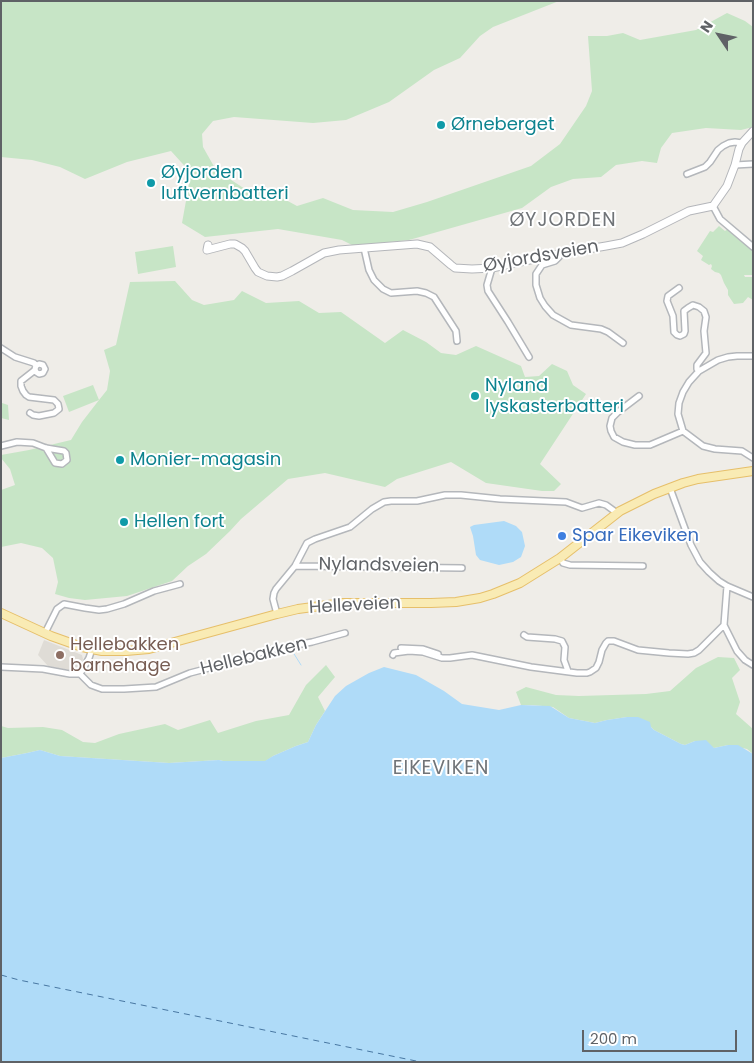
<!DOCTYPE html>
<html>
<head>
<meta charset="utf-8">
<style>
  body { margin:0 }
  #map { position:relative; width:754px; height:1063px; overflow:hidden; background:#efede8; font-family:Poppins,sans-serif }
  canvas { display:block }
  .frame { position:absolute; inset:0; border:2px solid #5f6266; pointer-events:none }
  .north { position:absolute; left:694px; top:10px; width:50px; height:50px; -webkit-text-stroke:4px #fff; paint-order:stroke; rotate:304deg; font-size:14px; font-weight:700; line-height:20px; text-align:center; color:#5f6266 }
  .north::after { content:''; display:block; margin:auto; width:18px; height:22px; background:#5f6266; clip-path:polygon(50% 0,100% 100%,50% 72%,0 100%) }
  .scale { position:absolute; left:582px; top:1030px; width:155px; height:22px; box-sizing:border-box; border:2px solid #5f6266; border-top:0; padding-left:6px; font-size:15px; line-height:18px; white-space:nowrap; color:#5f6266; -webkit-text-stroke:4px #fff; paint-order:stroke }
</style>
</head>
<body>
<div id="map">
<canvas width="754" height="1063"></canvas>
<div class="frame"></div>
<div class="north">N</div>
<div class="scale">200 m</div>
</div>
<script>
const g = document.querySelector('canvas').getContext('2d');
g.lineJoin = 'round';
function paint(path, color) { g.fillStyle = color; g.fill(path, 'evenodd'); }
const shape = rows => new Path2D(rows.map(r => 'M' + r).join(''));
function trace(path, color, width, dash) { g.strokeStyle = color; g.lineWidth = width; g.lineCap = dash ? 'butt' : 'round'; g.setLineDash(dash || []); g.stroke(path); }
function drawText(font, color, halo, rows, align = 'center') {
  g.font = font + ' Poppins,sans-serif'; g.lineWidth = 4; g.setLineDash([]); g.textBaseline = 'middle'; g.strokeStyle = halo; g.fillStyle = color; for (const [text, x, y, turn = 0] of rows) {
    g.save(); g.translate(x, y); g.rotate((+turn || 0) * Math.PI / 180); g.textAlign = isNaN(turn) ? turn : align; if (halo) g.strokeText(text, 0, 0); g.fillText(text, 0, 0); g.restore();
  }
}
paint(shape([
  [44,640,82,655,83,659,80,666,74,671,48,666,38,655]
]), '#dfdcd6');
paint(shape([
  [1,1,559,1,493,27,480,36,460,58,434,70,389,102,346,120,313,123,234,117,213,121,202,134,203,147,216,170,245,189,271,192,297,206,323,198,353,210,393,212,427,202,531,166,560,144,586,106,592,91,588,36,607,36,623,33,640,40,696,30,727,13,745,21,753,27,753,127,741,130,706,128,672,133,661,148,657,163,642,161,616,165,601,177,573,179,551,187,522,208,409,240,354,246,342,240,278,229,205,237,182,223,191,173,171,151,127,162,85,179,60,167,32,160,1,157],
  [719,226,725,231,728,229,753,249,753,275,744,275,745,277,753,277,753,300,748,297,743,303,734,304,728,295,728,290,724,283,721,275,719,273,715,272,711,269,712,266,711,264,709,265,701,260,703,256,697,251,710,231,713,232],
  [173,246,176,267,138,274,135,252],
  [175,281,192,300,204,305,234,300,242,291,266,303,299,301,319,313,341,312,385,343,403,330,426,342,441,353,456,355,476,346,521,366,525,377,539,376,552,364,567,371,573,385,586,394,540,464,561,484,554,491,542,491,486,483,451,462,397,479,385,487,325,473,288,479,241,519,230,531,206,554,188,566,172,581,127,596,85,600,69,598,55,594,58,582,53,558,42,548,21,543,1,547,1,490,15,485,10,469,1,458,1,455,29,450,71,440,82,422,99,400,69,412,63,396,93,385,99,400,107,390,110,371,104,350,116,345,130,282],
  [1,397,2,403,8,405,9,420,1,418],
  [718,657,734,658,740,670,732,678,740,702,736,714,753,729,753,754,747,749,728,745,714,748,695,741,685,745,681,744,654,730,651,727,627,717,607,720,595,723,569,718,553,707,532,705,521,705,516,692,526,687,556,695,579,696,646,694,670,691,696,668],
  [326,665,335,677,318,697,325,711,316,725,308,742,296,746,273,756,266,761,258,762,223,761,219,760,169,763,60,756,40,750,27,753,1,758,1,726,8,728,43,727,62,730,83,742,95,743,119,734,165,724,178,730,210,720,218,733,256,721,289,715,306,685]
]), '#c7e5c6');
paint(shape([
  [504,521,516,526,522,532,525,546,521,557,513,562,499,565,480,560,476,555,473,536,470,527,474,525],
  [384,667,416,675,444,691,462,704,499,710,521,705,550,706,569,718,595,723,607,720,627,717,638,717,650,722,651,727,654,730,681,744,685,745,695,741,706,740,714,748,728,745,738,745,753,754,753,1062,1,1062,1,758,27,753,40,750,60,756,169,763,219,760,223,761,265,761,273,756,296,746,308,742,316,725,335,696,346,686,369,673]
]), '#afdbf8');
trace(shape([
  [291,649,301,665]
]), '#afdbf8', 1);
trace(shape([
  [1,975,19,980,421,1062]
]), '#4877a2', 1, [6, 5]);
const street = shape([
  [735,165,753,164],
  [687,174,705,167,710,162,718,150,723,146,729,143,735,142,742,143],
  [713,206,720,219,753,247],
  [364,248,369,270,374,280,383,289,391,293,417,291,426,293,434,297,456,331,457,341],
  [558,254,559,257,555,261,542,265,536,274,536,285,540,298,545,306,553,315,571,325,601,329,608,332,623,343],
  [492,268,487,285,488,291,508,322,529,357],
  [679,288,668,296,667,301,673,316,674,332,677,335,680,336,684,334,685,331,684,311,688,308,693,305,699,307,704,311,706,317,704,331,706,353,697,365,697,369,699,371],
  [1,348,15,357,34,363,36,366,39,364,43,365,45,369,43,373,39,374,36,372,35,369,36,366],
  [639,396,618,412,612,418,610,426,611,431,614,437,623,442,635,445,650,445,683,431,703,446,715,449,742,451,753,458],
  [30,413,33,415,39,416,54,413,59,409,58,404,54,400,29,397,26,395,23,391,21,386,21,381,35,370],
  [683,431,678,414,679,403,683,392,689,382,699,371,718,360,728,357,737,356,753,356],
  [1,446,17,442,33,443,46,448,64,451,66,453,67,460,62,464,55,463,46,448],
  [670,488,691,545,700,562,709,572,719,581,727,586,753,597],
  [560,558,563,563,570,565,643,566],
  [295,566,462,568],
  [727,586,724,625,737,651,745,660,753,665],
  [277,614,273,599,274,593,276,589,295,566,307,543,315,539,350,527,372,509,384,502,391,501,417,501,445,495,461,495,500,499,566,502,582,508,599,503,606,505,617,513],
  [45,633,57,609,64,604,85,608,99,610,107,609,124,604,154,591,180,584],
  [524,635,527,637,555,639,562,641,565,647,564,660,568,671],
  [401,648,423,649,438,654],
  [393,655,394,653,409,651,423,652,442,658,450,658,472,655,531,667,577,673,587,673,590,672,596,668,599,662,602,650,606,643,608,641,614,641,638,650,669,653,688,654,694,653,699,650,724,625],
  [1,667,43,669,70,674,80,674,89,658,92,649],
  [80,674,91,685,102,689,124,689,156,687,190,673,209,668,270,650,312,642,345,633]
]);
const secondary = shape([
  [208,245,207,250,230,244,235,244,242,248,245,251,255,268,258,272,267,276,277,277,282,276,292,271,324,253,339,250,417,244,430,247,451,265,455,268,472,269,492,268,558,254,606,246,622,243,643,234,689,211,713,206,727,186,735,165,739,149,742,143,753,131]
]);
const primary = shape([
  [1,613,51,636,82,647,102,651,126,651,149,649,277,614,298,609,343,603,431,603,456,602,480,598,493,594,520,583,560,558,620,511,654,494,683,483,698,479,753,471]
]);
trace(street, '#b4b7bb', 8);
trace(secondary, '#b4b6ba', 9);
trace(primary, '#e6bf6a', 10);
trace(street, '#fff', 5);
trace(secondary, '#fff', 7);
trace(primary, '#f9ebb4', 8);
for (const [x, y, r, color] of [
  [441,125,5,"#0f9aa8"],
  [151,183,5,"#0f9aa8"],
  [475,396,5,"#0f9aa8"],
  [120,460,5,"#0f9aa8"],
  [124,522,5,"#0f9aa8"],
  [562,536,5,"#3f7fe0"],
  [60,655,5,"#8d6e63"]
]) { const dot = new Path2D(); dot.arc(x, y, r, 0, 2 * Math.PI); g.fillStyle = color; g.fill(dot); trace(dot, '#fff', 2); }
drawText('18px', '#0d838f', '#fff', [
  ["Ørneberget",451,125],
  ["Øyjorden",161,173],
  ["luftvernbatteri",161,194],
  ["Nyland",485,386],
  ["lyskasterbatteri",485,407],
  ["Monier-magasin",130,460],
  ["Hellen fort",134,522]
], 'left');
drawText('18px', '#5f6266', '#fff', [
  ["Øyjordsveien",541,257,-10],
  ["Nylandsveien",379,566,1],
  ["Helleveien",355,606,-3],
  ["Hellebakken",254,657,-14]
]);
drawText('18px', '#366cbe', '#fff', [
  ["Spar Eikeviken",572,536]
], 'left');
drawText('18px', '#785e54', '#fff', [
  ["Hellebakken",70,645],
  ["barnehage",70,666]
], 'left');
g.letterSpacing = '1px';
drawText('19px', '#707478', '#fff', [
  ["ØYJORDEN",563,221],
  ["EIKEVIKEN",441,769]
]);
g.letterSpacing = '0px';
</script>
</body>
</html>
